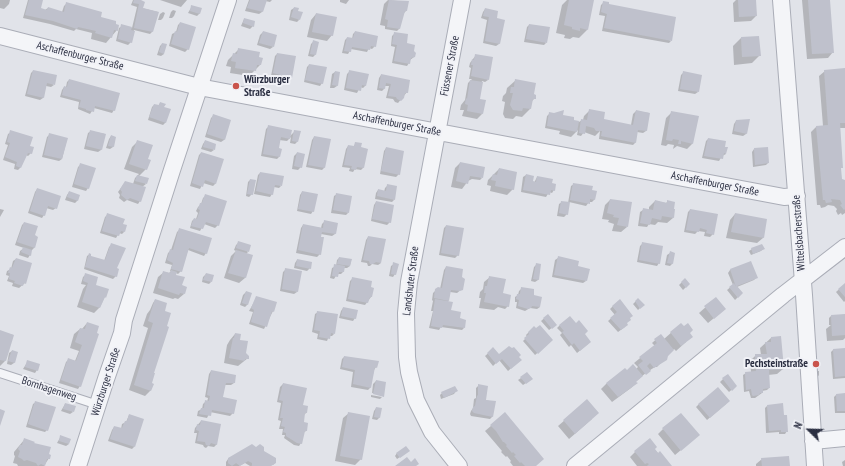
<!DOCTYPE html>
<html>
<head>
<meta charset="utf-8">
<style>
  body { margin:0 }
  #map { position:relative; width:845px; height:466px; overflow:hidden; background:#e1e3e9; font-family:"PT Sans Narrow",sans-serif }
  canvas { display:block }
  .north { position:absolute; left:789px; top:410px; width:40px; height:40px; -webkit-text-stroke:3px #f1f2f7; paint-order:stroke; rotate:293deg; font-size:11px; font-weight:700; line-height:16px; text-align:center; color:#2a2e41 }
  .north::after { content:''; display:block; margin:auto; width:14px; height:18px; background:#2a2e41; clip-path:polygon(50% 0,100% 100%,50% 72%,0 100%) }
</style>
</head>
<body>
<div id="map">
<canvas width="845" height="466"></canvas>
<div class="north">N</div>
</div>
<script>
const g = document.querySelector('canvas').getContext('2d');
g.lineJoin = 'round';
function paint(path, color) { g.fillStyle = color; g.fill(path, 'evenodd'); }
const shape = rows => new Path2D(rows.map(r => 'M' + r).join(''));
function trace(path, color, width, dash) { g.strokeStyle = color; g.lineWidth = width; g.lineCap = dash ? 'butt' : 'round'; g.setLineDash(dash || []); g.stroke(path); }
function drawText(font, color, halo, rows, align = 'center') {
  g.font = font + ' "PT Sans Narrow",sans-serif'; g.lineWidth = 4; g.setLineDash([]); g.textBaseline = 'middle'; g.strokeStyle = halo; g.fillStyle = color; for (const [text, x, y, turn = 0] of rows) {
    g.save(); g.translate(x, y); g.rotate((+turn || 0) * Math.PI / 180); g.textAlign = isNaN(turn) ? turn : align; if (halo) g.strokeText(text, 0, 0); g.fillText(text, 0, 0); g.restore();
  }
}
paint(shape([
  [0,0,10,0,9,4,4,9,0,8],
  [28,0,42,0,40,9,45,10,48,8,62,12,64,6,66,4,99,17,117,30,106,43,91,39,92,33,76,29,74,31,50,24,23,18],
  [133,0,140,0,142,8,158,12,152,32,150,34,134,30,131,42,128,45,116,41,119,28,122,26,132,28,137,7,131,5],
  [160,0,187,0,181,7],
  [249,0,272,0,270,2,265,1,262,12,259,14,245,11],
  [340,0,349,0,346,4,340,2],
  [388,0,408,2,406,11,403,14,399,29,397,31,385,29,385,26,380,25,384,4],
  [567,0,591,0,587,30,579,38,573,37,570,39,564,38,565,35,556,33,562,5],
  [736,0,755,0,756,16,751,21,734,22,733,3],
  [802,0,829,0,833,52,828,58,807,59],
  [604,2,607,5,671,41,669,43,602,31,605,16,599,15,601,5],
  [192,6,200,13,197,16,188,13],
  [294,8,299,20,297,22,289,20,291,10],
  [485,9,496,19,499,44,496,46,483,43,487,20,481,18,483,12],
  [173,10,176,11,174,16,172,18,169,18,171,12],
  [163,12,165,13,163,18,161,20,158,20,160,14],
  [316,14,332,35,327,41,307,37,311,20],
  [244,19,253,26,250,29,241,26],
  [180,23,188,49,185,52,169,46,172,34,176,32,178,25],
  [529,25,546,43,544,45,524,42,527,27],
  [263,32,273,47,270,49,257,45,260,35],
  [355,32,375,46,372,49,369,48,367,52,351,49,348,54,342,53,345,40,347,38,352,39,353,34],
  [395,33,413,52,414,57,410,60,409,63,407,66,392,63,395,47,391,46,392,36],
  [741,38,760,55,752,63,734,65,733,46],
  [313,42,315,55,313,57,308,56,311,44],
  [162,44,164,54,161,56,157,55,160,46],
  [239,49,257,58,260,65,249,76,230,73,231,67,226,66,228,60],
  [277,54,295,57,291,78,288,80,271,76,275,56],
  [476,55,488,80,485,82,482,81,479,99,482,114,477,119,462,116,464,110,460,110,461,105,465,100,468,83,472,79,469,79,471,68,469,67,470,63],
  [309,65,322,83,320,86,304,82,307,67],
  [845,69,845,128,839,128,842,167,840,169,841,179,845,181,845,213,842,215,841,213,838,215,836,211,837,209,834,206,828,205,825,207,821,208,820,205,817,205,811,132,817,126,823,126,819,76,825,71],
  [33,71,54,85,51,87,46,86,43,98,40,100,25,96,31,73],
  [335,72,337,86,334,88,330,88,332,74],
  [349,72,366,85,363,88,360,87,357,93,344,90,347,74],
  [683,73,698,92,695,94,678,91,681,75],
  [381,75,407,92,398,103,395,102,393,99,386,98,389,86,385,86,384,89,382,91,377,90,379,78],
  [69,80,114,110,112,113,94,108,90,114,78,109,79,102,60,97,62,90,64,87,66,87,67,82],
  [516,80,533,94,535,98,532,101,530,109,522,117,516,116,513,119,505,118,503,114,505,102,502,101,503,96,506,93,507,88],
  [160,103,163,108,166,122,163,125,148,120,152,107,154,105,158,106],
  [590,110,602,122,631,125,633,114,636,111,649,113,646,131,643,133,637,132,635,143,633,145,599,139,600,131,595,136,584,132,581,136,577,135,578,130,571,137,559,134,560,131,545,128,547,116,550,113,562,115,573,121,579,122,582,120,583,120,584,116],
  [672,112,697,117,692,144,687,149,677,146,673,149,674,145,668,144,666,146,661,145,666,118],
  [213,116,230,121,224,140,221,142,205,137,211,118],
  [736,121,748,121,746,134,743,136,732,134,734,124],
  [269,126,290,136,295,131,297,142,295,144,290,143,291,137,287,141,279,140,278,149,279,157,277,159,261,156,266,129],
  [91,131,105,134,101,150,98,152,84,149,88,133],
  [11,132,28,146,31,153,28,156,26,155,20,168,18,170,14,169,15,164,3,160,8,145,5,144,8,134],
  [50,134,67,139,62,159,59,161,42,157,47,137],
  [111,136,113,147,110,149,106,148,109,139],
  [314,137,329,140,324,168,322,170,306,167,312,140],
  [708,139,724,148,726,154,722,156,719,161,702,158,706,141],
  [205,141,214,150,211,152,201,149,203,144],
  [137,142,147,160,146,169,139,176,146,184,142,187,140,201,138,204,127,200,124,202,119,198,120,195,118,192,123,185,133,184,135,178,139,174,124,169,132,147],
  [356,143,360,148,367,149,363,168,361,170,355,169,353,172,349,171,350,168,342,167,346,149,348,146,353,147],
  [386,148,399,174,396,177,380,174,384,151],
  [754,149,768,163,766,165,753,167,752,152],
  [201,153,216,183,213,186,203,183,200,189,190,186,199,155],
  [297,153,301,167,298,170,292,169,294,156],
  [460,163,482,178,480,180,472,179,468,181,462,189,451,187,455,168],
  [81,164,88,188,86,191,72,187,78,167],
  [499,169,513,189,507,195,490,191,491,186,487,185,488,180],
  [260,173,281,186,279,188,274,187,272,194,270,197,254,194,258,175],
  [526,175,532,182,534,183,537,177,551,184,554,190,552,193,549,192,546,197,521,192,523,177],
  [250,180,252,194,249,197,246,196,248,182],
  [574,184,595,192,594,200,592,202,589,202,586,206,569,202,567,214,564,217,557,216,559,204,562,202,568,203,571,186],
  [387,186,394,200,392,202,375,199,376,193,378,190,384,192,385,188],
  [37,189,56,208,53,210,46,208,44,215,42,218,28,213,35,192],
  [69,192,78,200,75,203,65,200,67,195],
  [302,192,313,211,311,214,297,211,300,195],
  [337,194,348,213,346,215,331,213,334,196],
  [206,195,218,225,215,228,204,224,200,231,190,228,192,221,194,219,196,219,198,213,196,211,198,207,201,204,203,198],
  [610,200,627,227,621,232,612,231,614,224,608,222,609,220,602,219,605,205],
  [655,201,666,203,667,202,673,218,667,223,658,222,655,225,649,224,647,227,638,226,640,212,643,210,649,211,649,207],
  [376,202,390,222,387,225,371,221,374,205],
  [0,209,4,210,0,217],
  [690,210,713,234,710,237,704,236,705,232,698,231,695,234,684,232,688,212],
  [108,214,122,225,124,232,122,234,119,233,116,238,100,233,105,217],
  [735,214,766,220,763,238,757,243,726,238,730,220],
  [324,222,337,224,335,234,332,236,321,234,320,254,317,257,296,253,301,228,303,225,321,228,322,224],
  [24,223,34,236,37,237,34,248,31,251,30,255,28,258,19,255,20,251,24,248,15,245,22,225],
  [446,226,458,255,455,258,439,255,444,228],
  [180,229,206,253,204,256,188,250,181,271,178,274,176,273,175,275,184,294,178,299,175,298,173,299,153,293,158,277,164,272,169,273,171,271,170,271,172,265,165,263,168,253,171,250,177,232],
  [368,237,381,263,378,265,372,264,370,266,368,266,367,263,361,262,366,240],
  [239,242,248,252,246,254,245,278,239,283,224,278,231,256,236,251,234,250,236,245],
  [643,243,659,263,657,266,637,262,640,246],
  [112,244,116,276,113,279,84,269,87,256,90,254,89,256,104,261,109,247],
  [752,249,763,249,761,251,751,255,749,251],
  [670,253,672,264,670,266,665,265,667,255],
  [339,258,351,260,350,266,347,268,344,268,343,272,341,274,337,274,334,279,330,278,332,268,336,266,337,260],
  [558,258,577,267,586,281,583,283,552,277,555,260],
  [16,259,25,283,19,288,12,286,13,283,7,281,9,276,6,275,7,271,11,269,13,261],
  [297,260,310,268,307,271,294,268,295,263],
  [750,262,756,278,754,280,737,287,742,293,735,300,727,290,733,285,728,273,730,270],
  [394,264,395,274,393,277,389,276,391,266],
  [537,264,538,280,535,282,531,281,534,267],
  [446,267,461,277,462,289,457,293,450,292,448,303,450,311,459,319,464,328,462,330,441,327,439,330,429,328,433,311,431,311,433,301,432,300,433,293,436,290,440,289,444,270],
  [286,269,297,292,294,294,280,291,283,272],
  [86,274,94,285,108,290,100,307,94,313,77,307,83,289,86,285,81,284,83,277],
  [206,274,211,282,209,284,202,282,203,277],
  [490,277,508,306,505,309,498,307,494,310,479,308,481,298,479,298,480,292,483,289,484,282],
  [353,278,371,297,365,305,346,301,350,281],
  [685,279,689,284,683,290,679,285],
  [845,284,845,301,844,302,836,292],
  [522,288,532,296,540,307,537,309,530,308,525,311,516,308,517,302,515,302,515,297,518,295,519,291],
  [246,292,248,304,245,307,240,305,243,295],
  [257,297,273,311,264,329,249,324,253,312,249,311],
  [716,298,719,314,708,323,699,313],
  [638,299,643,305,638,310,633,304],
  [155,300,153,373,151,390,145,396,129,390,148,328,143,326,147,314,150,310,153,303],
  [613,306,626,323,625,327,618,332,608,321,615,315,610,309],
  [343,308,355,318,353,321,339,318,341,311],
  [318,312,334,334,332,336,329,336,327,341,317,339,318,334,312,332,315,314],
  [548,315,553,327,549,330,541,321],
  [845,315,845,338,843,340,827,341,826,329,831,325,829,325,829,318,831,316],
  [87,323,80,386,78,389,59,383,66,362,69,359,75,361,79,351,70,348,74,334,80,329,82,329],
  [681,324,688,333,686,342,676,351,674,349,657,367,655,367,647,372,635,382,636,383,631,388,612,402,601,389,607,383,627,371,636,369,638,367,634,363,655,346,652,343,661,335,664,339],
  [560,325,584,334,588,344,577,353,571,345,569,347,560,335,562,333,557,328],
  [534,327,549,343,535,355,523,341,527,337,526,335],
  [0,331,13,335,5,361,0,366],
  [235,334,248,358,238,366,224,363,227,345,230,340],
  [771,338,783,369,777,374,768,375,769,388,767,390,762,391,762,393,755,398,751,398,749,391,744,392,743,375,746,373,751,372,750,361,756,355,761,355,760,348],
  [493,349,499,356,518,357,518,362,508,371,499,360,493,366,485,356],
  [845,349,845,378,833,379,831,352,833,350],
  [12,351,17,353,14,363,11,365,7,364,9,353],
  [344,357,376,367,374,370,370,388,368,390,351,387,353,372,340,369,342,359],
  [28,361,37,370,35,373,23,369],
  [211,371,234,383,231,385,224,385,222,398,233,413,230,416,210,412,207,418,197,416,198,411,202,409,203,404,206,401,207,402,208,398,205,397,209,374],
  [818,371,819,371,819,375,817,378,815,374],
  [727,375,736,386,729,392,720,382],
  [521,378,529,381,523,385,518,380],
  [376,381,382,395,372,393,373,384],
  [283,384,306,413,304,415,302,423,306,431,303,433,301,443,299,446,294,445,284,438,285,435,282,435,283,429,279,429,281,421,278,420,281,403,277,402,280,387],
  [479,385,485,400,495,402,492,417,490,419,471,416,470,414,471,411,473,408,474,399,476,398,476,388],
  [456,391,454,394,441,399,440,395,442,393],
  [845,394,845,413,835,413,834,397,836,395],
  [371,395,382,397,380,399,371,397],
  [587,401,592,419,569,439,558,426],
  [36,402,47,430,45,432,26,427,33,404],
  [65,404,73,412,70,414,61,411],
  [699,404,726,404,707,420,696,407],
  [767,406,783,416,787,431,785,434,779,434,779,432,766,433,765,408],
  [376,408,381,409,379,418,377,420,372,419,374,411],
  [349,413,361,459,355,465,335,461,343,418],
  [505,414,536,466,513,466,510,462,511,461,507,456,506,457,501,452,502,451,485,431],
  [129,415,134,447,132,449,108,441,112,430,114,427,121,429,122,424,126,422],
  [201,421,217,444,214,447,208,446,206,448,204,447,203,445,195,443,197,433,194,433,195,428],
  [663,429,693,440,675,455,658,434],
  [61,436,69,444,66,446,57,443],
  [24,440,33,444,48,454,49,458,44,466,18,466,17,464,13,463,15,456,14,455,14,452],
  [654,449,671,466,637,466,630,457,635,452],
  [263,452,275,463,273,465,250,466,245,463,239,466,226,466,226,462,228,459],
  [397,453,406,453,397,459,395,456],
  [762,459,789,466,756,466,756,464],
  [845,460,845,466,843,466,842,462]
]), '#0003');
paint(shape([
  [29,0,43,0,41,8,47,10,48,7,64,12,66,2,102,12,101,17,116,21,116,24,119,25,118,31,114,30,112,38,95,33,96,31,78,27,77,29,53,21,25,15],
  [134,0,141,0,145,2,143,8,159,12,153,32,134,28,139,4,133,3],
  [250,0,267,0,263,12,247,8],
  [389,0,409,1,407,11,405,11,400,29,387,27,388,20,385,19],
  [569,0,594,0,588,30,580,28,580,31,572,29,572,27,564,25],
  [738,0,756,0,757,16,739,17],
  [808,0,830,0,834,53,812,54],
  [603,1,609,2,609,4,676,17,672,41,604,28,607,14,601,12],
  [191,5,202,8,200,14,190,11],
  [294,7,299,8,298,11,303,12,300,20,291,17],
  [485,8,498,11,497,18,505,20,500,44,485,41,489,17,483,16],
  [316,13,337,17,333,36,312,32],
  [244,18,255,21,254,27,243,23],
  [180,22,196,27,189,50,171,44,175,31,177,32],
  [121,24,132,27,131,30,135,31,132,43,118,39],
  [529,24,550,27,547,43,526,39],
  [263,31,277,35,274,47,259,43],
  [355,31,378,36,376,47,371,46,370,50,352,47,351,52,344,51,347,37,353,38],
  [394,32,408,34,407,43,415,45,414,51,416,53,415,57,411,58,410,64,394,61,397,45,392,44],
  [759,36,761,56,742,57,741,37],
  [313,40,319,42,316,55,310,54],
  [162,43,167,44,164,54,159,52],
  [238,48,260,52,259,57,263,58,261,65,257,65,256,71,235,68,236,62,231,61,233,53,237,54],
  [277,53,296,56,292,78,273,73],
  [475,54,493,57,489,80,471,76,473,65,471,65,472,59,474,60],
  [309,64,327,67,323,84,305,80],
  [845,68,845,123,840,123,843,168,841,168,842,179,845,180,845,209,844,210,840,205,842,204,840,200,831,199,832,202,826,203,825,200,823,200,816,126,828,125,824,70],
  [33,70,57,75,55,85,47,83,44,98,27,94],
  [349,70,369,74,366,86,362,85,361,91,346,88],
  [335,71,340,72,338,86,332,85],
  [683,71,702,75,699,92,680,89],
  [381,74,410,80,408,93,405,93,404,98,401,101,397,99,396,97,388,96,391,84,386,83,385,89,379,88],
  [69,79,120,93,115,111,95,106,94,112,86,110,86,109,79,107,81,100,62,95,64,86,67,87],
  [515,79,536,83,534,94,536,95,536,99,533,99,531,109,523,108,522,111,513,110,510,105,513,93,510,93,511,87,514,87],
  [470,80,483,82,480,99,486,100,483,114,467,111,468,105,465,104,466,98,467,99],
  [160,102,166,104,164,107,171,109,166,123,149,117,154,104,159,105],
  [589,109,605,112,604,119,633,125,636,110,650,113,647,131,638,130,636,143,601,136,602,131,596,131,594,128,586,126,585,134,579,133,581,119,587,120],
  [564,110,563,115,574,117,574,120,579,121,577,132,547,126,549,112,554,113],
  [671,111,699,116,693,144,681,141,681,144,678,144,679,140,673,139,672,141,666,140],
  [213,114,231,120,225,140,207,134],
  [750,119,747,134,734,131,736,120],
  [268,125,292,130,290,139,281,137,279,148,282,149,280,157,263,154],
  [10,130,33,137,30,146,34,147,32,154,28,153,21,168,16,166,17,162,5,157,10,143,7,142],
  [90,130,106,134,102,150,86,146],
  [294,130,301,131,298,142,292,141],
  [49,133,68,138,62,159,44,155],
  [111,135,116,137,114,147,108,146],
  [314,136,331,139,325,168,308,165],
  [708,138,726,141,725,147,728,147,726,154,724,153,723,159,704,156],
  [137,140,153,145,148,159,151,160,147,170,129,164],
  [205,140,216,144,215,150,203,147],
  [355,142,362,143,361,147,368,149,364,168,357,167,356,170,351,169,352,166,344,165,348,145,354,146],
  [386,147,404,151,400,175,381,171],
  [768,147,769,163,755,165,754,148],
  [201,152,224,159,216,184,205,180,203,187,192,183],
  [297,152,305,154,302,168,294,166],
  [460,162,485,167,483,178,470,176,468,184,456,181],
  [80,163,96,168,89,189,74,184],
  [499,168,517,172,514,190,495,186,496,181,491,180,493,174,497,175],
  [260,172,284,176,282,186,275,185,273,195,256,191],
  [526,174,534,176,533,181,536,182,537,176,553,179,552,183,556,184,555,191,551,190,550,195,523,190],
  [137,175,149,178,147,184,135,181],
  [250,179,256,180,253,195,247,194],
  [125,181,146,187,141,202,130,198,127,200,121,195,122,192,120,189],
  [573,183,593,186,592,190,597,191,595,200,590,199,590,204,570,200],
  [387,184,397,186,395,200,377,196,378,189,386,191],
  [37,188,61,196,57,209,48,206,45,216,30,211],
  [69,191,80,195,78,201,67,197],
  [302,191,318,194,314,212,298,209],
  [336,193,352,196,349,213,333,210],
  [205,194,227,201,219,226,206,222,203,229,191,226,194,218,197,219,200,210,198,209,200,203,202,203],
  [610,199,632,202,628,227,617,225,619,218,613,217,614,215,607,213],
  [655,200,667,203,667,200,675,202,674,209,675,209,674,218,662,216,661,220,652,218,650,225,640,223,643,208,653,210],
  [376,201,394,205,391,223,372,219],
  [561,201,570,202,568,215,559,213],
  [690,209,718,214,714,235,706,233,707,230,700,228,699,232,686,230],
  [107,213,125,219,123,224,127,225,125,232,121,231,119,236,102,231],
  [735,213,767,219,764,238,731,232],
  [324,220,338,223,336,234,322,232,321,237,324,237,321,255,298,250,303,224,323,228],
  [24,222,38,226,35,235,38,237,35,248,17,242],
  [446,225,464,228,459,256,441,253],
  [179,228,212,238,207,254,189,248,182,272,171,269,173,263,167,260,170,249,173,250],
  [368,236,386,239,381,263,376,262,373,264,370,264,369,261,363,260],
  [238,241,251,245,249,252,236,248],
  [642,242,663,246,660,264,639,260],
  [111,243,126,248,117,268,119,269,117,277,85,267,89,253,91,254,91,256,105,260],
  [762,244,765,249,753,254,751,248],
  [23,247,32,250,31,256,21,252],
  [236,250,253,255,246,278,228,273],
  [670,251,675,253,673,264,667,263],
  [558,256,579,261,578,266,590,269,587,281,554,275],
  [339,257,352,259,350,266,337,264],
  [16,258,32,263,26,284,24,283,23,286,14,283,15,281,9,279,10,273,8,273,10,267,12,268],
  [297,259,312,262,311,269,296,266],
  [751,261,758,278,737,286,743,293,738,298,729,287,734,283,736,287,730,269],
  [393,262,399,264,396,275,391,274],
  [536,263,541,264,539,280,533,279],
  [334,264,345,266,344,272,339,272,338,277,332,276],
  [446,266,463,269,462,277,465,279,463,290,460,291,451,290,449,301,434,298,435,289,438,287,442,288],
  [285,268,302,271,298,292,282,289],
  [171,270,177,272,176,275,185,277,182,285,187,287,185,294,180,293,179,295,158,288,163,271,170,273],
  [85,273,98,277,96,285,109,289,106,298,105,297,100,308,82,302,88,283,83,281],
  [206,273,214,275,212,282,203,280],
  [489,276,506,279,503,293,511,295,509,307,484,302,486,293,484,293,485,286,487,286],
  [352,277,372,281,371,287,374,288,372,297,370,297,368,303,348,299],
  [685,278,690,284,686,288,681,282],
  [845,283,845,297,838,289],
  [521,287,534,289,534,295,542,297,540,307,532,306,531,308,528,309,518,306,519,300,516,299,517,294,520,294],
  [246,291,252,293,248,305,242,303],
  [256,296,277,302,274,312,272,311,267,327,251,322,254,310,251,308],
  [716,297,726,309,714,319,704,306],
  [638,298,645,305,640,309,635,301],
  [155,299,167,303,165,311,171,313,167,326,169,327,154,373,155,373,152,383,154,384,151,391,134,385,153,323,148,321],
  [435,299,453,302,451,310,461,312,460,318,466,320,465,328,443,325,442,328,431,326],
  [620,299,633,316,630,318,631,320,627,323,628,325,621,330,610,318,617,312,612,306],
  [343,307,358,310,356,319,341,316],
  [317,311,338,314,335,334,331,333,330,339,319,337,320,331,314,330],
  [548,314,557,325,552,329,543,318],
  [845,314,845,335,832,336,831,315],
  [570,316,576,323,579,320,588,331,585,334,591,342,580,351,574,343,572,345,562,332,564,331,559,325],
  [87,322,99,326,97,333,99,334,81,387,61,380,68,358,76,361,82,345,75,342,80,328,85,329],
  [681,323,684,326,688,323,693,330,690,333,693,337,681,346,670,332],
  [540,325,553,340,538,354,524,338,529,334,528,332,534,326,536,328],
  [0,330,14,335,6,361,0,360],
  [235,333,241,334,240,340,248,341,246,353,249,356,249,359,245,359,245,361,229,358,233,338,234,338],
  [661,334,674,350,668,356,667,360,654,368,650,363,647,366,651,371,646,375,638,365,643,361,639,357,657,343,654,339],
  [781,336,784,369,769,370,770,388,763,389,763,393,760,393,759,395,753,396,752,395,751,389,746,390,745,372,756,371,755,354,767,354,765,342,771,342,771,337],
  [509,346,512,348,514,347,521,355,519,357,522,360,511,369,502,359,496,364,487,353,493,347,499,354],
  [845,348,845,376,835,377,833,349],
  [12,350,18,352,15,363,8,361],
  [344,356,379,361,377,368,375,367,371,388,353,384,355,370,342,367],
  [27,360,40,364,38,371,25,367],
  [633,364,643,376,636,382,638,383,618,397,606,383,625,368,627,370],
  [211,370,236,375,235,383,226,383,223,397,237,400,234,414,212,410,211,416,199,414,201,408,204,408,205,400,209,401,210,396,207,395],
  [527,372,533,379,526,384,520,377],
  [728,374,737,386,732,391,722,378],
  [376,380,386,382,384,397,373,394],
  [283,383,307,388,303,405,308,406,307,413,305,413,304,422,308,423,307,431,305,431,302,444,297,443,286,436,286,433,283,432,285,427,281,426,283,418,280,418,283,401,279,400],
  [478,384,488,386,486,400,496,401,493,417,474,413,472,411,473,407,475,406,477,396,478,395],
  [455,386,458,391,444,398,441,392],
  [718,387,730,401,710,418,698,404],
  [845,393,845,411,837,411,836,394],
  [587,399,599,413,575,434,563,420],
  [35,401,56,407,48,431,28,424],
  [65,403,76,406,74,412,63,409],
  [783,403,784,415,787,415,788,432,781,432,781,430,769,431,767,405],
  [376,407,382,408,380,418,374,417],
  [0,409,5,411,0,426],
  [348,412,370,416,362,460,340,456],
  [505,412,544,459,536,466,525,466,521,462,520,463,514,456,516,455,513,452,512,453,506,446,507,445,504,442,503,442,496,431,490,425],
  [681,413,700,435,681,451,662,428],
  [129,414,144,419,135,447,110,439,114,426,122,428,125,421,127,421],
  [201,420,221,424,217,445,211,443,209,446,206,445,205,442,197,441,199,431,196,430,197,424,200,425],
  [60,435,71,439,69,444,59,441],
  [24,438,35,442,34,443,51,447,49,454,51,455,50,459,47,459,45,466,41,464,38,466,36,463,27,460,24,461,22,459,18,457,20,451,18,449,20,445,22,445],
  [650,438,657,447,655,449,658,453,660,451,672,466,647,466,649,464,647,463,645,464,634,451],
  [252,444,256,447,260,444,264,447,264,451,276,458,276,463,271,466,252,466,252,463,248,461,240,466,236,463,232,466,228,463,228,458],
  [406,446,410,451,400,458,396,453],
  [789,456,790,466,762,466,761,458],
  [407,457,411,462,415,458,419,464,416,466,395,466]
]), '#bfc1cc');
const service = shape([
  [0,373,98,405]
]);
const minor = shape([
  [781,0,804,295,815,466],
  [0,36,199,87,784,197,797,196],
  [813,441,845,438],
  [78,466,106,379,122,333,124,320,172,170,228,0],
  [459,466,432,432,416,400,409,372,407,357,406,313,409,282,462,0],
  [575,466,783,295,845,247]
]);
trace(service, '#aaadb7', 10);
trace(minor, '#aaadb7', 18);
trace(service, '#f4f5f8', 8);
trace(minor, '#f4f5f8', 16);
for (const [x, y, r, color] of [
  [236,86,4,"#c9534b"],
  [816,364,4,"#c9534b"]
]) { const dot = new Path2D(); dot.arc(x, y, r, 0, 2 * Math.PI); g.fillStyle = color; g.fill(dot); trace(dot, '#f1f2f7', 1.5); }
drawText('11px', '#2a2e41', '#f1f2f7', [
  ["Aschaffenburger Straße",80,56,14],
  ["Füssener Straße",450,66,-79],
  ["Aschaffenburger Straße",397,124,11],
  ["Aschaffenburger Straße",715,184,11],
  ["Wittelsbacherstraße",799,233,-94],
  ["Landshuter Straße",411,281,-83],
  ["Würzburger Straße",106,382,-72],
  ["Bornhagenweg",49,389,18]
]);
drawText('bold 11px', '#2a2e41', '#f1f2f7', [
  ["Würzburger",244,80],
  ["Straße",244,93],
  ["Pechsteinstraße",808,364,"right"]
], 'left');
</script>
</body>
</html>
